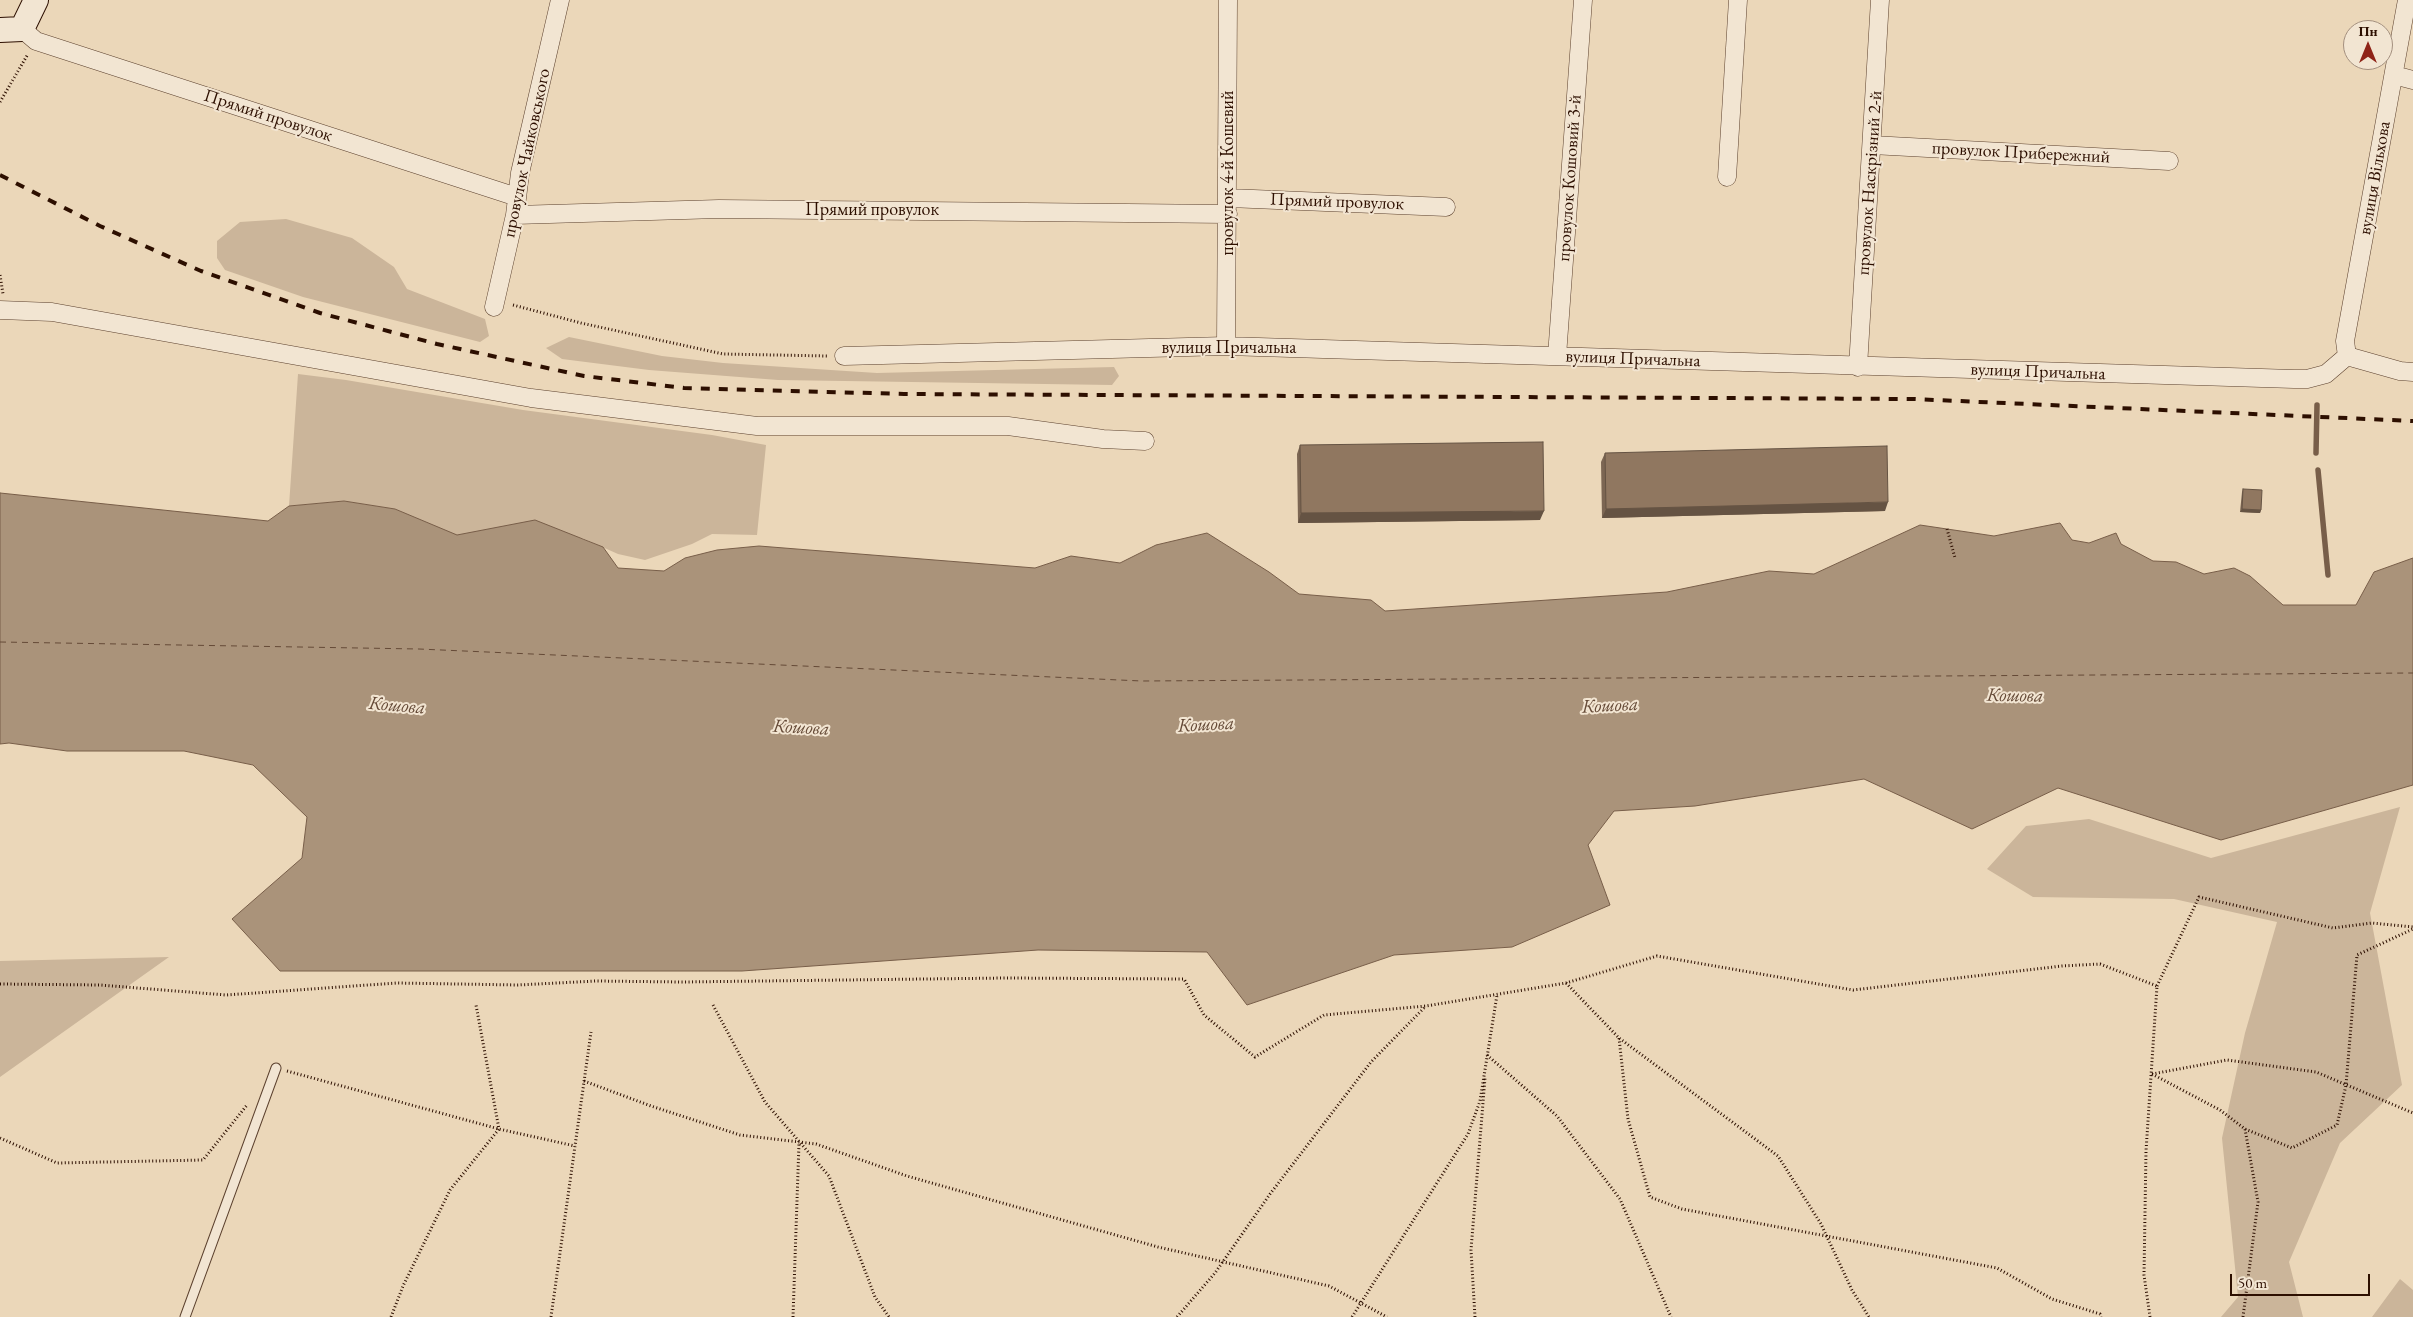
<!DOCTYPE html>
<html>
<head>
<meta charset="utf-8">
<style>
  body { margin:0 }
  #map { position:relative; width:2413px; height:1317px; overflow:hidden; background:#ebd7b9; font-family:"EB Garamond",serif }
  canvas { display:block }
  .north { position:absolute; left:2343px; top:20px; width:50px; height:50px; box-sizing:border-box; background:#f2e5d2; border:1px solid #a38f7e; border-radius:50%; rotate:0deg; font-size:14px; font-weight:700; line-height:20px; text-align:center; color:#2d0f00 }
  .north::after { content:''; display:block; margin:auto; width:18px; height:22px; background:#8f2418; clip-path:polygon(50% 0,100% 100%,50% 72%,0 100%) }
  .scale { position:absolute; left:2230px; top:1274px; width:140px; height:22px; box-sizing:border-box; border:2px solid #2d0f00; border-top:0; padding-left:6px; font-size:15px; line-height:18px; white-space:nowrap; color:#2d0f00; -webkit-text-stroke:4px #f2e5d2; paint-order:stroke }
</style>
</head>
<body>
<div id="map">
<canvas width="2413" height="1317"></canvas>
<div class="north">Пн</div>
<div class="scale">50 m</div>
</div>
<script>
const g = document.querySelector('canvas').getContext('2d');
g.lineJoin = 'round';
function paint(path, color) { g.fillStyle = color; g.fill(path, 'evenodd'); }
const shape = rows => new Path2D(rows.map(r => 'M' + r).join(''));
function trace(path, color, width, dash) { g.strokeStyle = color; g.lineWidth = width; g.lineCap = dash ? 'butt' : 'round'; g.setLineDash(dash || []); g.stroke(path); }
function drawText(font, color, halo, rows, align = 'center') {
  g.font = font + ' "EB Garamond",serif'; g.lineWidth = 4; g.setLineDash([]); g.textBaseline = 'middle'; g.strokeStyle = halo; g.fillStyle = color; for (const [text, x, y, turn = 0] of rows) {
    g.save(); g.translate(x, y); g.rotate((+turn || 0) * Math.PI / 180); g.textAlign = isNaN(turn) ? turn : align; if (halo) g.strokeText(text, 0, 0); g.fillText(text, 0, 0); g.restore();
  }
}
paint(shape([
  [286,219,352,238,394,267,407,289,485,319,489,336,480,342,303,297,225,270,217,258,217,241,240,222],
  [569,337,662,356,723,363,877,373,1114,367,1119,376,1112,385,778,380,649,370,562,359,546,348],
  [298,374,346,380,523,410,712,435,766,445,757,535,712,534,692,544,645,560,618,554,582,538,456,536,395,509,344,501,289,506],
  [2400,807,2370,913,2402,1085,2340,1143,2289,1262,2303,1317,2221,1317,2238,1297,2222,1138,2245,1033,2277,922,2174,899,2033,897,1987,869,2026,826,2089,819,2211,858],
  [169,957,0,1077,0,961],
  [2400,1279,2413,1290,2413,1317,2372,1317]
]), '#cbb59a');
const water = shape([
  [0,493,268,521,289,506,344,501,395,509,457,535,535,520,603,547,618,568,664,571,685,558,717,550,759,546,1035,568,1071,556,1120,563,1156,545,1207,533,1269,572,1299,594,1371,600,1385,611,1667,592,1769,571,1814,574,1920,525,1994,536,2060,523,2072,540,2089,543,2116,533,2121,544,2153,561,2176,562,2204,574,2234,568,2250,576,2283,605,2356,605,2374,572,2413,558,2413,785,2221,840,2058,788,1972,829,1864,779,1695,806,1614,811,1588,845,1610,905,1512,947,1394,955,1247,1005,1207,952,1038,950,742,971,280,971,232,919,302,858,307,817,253,765,184,751,67,751,9,743,0,744,0,493]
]);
paint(water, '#aa937a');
trace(water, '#785e49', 1);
trace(shape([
  [2316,453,2317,405],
  [2318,470,2328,575]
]), '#785e49', 5.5);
trace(shape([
  [0,642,419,649,1142,681,2413,673]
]), '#654a37', 1, [6, 5]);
const lane = shape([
  [185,1317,276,1068]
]);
const street = shape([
  [22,29,36,41,517,197],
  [2394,75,2413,80],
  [1872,145,2169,161],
  [1727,177,1738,0],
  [1229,198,1446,207],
  [515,215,719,209,1228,214],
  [494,307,515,215,520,173,560,0],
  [0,310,52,312,531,398,757,426,1008,426,1103,439,1145,441],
  [1226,346,1228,0],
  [844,356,1226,346,2294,379,2307,379,2326,374,2347,356,2400,371,2413,372],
  [1557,356,1583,0],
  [2347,356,2345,341,2407,0],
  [1858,367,1880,0]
]);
const secondary = shape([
  [0,30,22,29,36,0]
]);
trace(lane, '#5c412e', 11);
trace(street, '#5c412e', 19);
trace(secondary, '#2d0f00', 26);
trace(shape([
  [0,102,28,54],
  [0,275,3,294],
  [513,305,581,323,723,354,828,356],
  [1947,529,1955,558],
  [1566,983,1619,1038,1778,1156,1821,1224,1852,1290,1869,1317],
  [0,984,100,985,226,995,397,983,518,985,596,981,682,982,1006,978,1184,979,1204,1015,1255,1057,1324,1015,1426,1006,1566,983,1657,956,1853,990,2062,966,2100,964,2157,986,2146,1151,2144,1275,2150,1317],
  [2157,986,2199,897,2333,928,2372,923,2413,927],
  [713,1005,765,1102,829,1176,875,1297,889,1317],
  [1619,1038,1628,1119,1650,1197,1682,1209,1997,1268,2052,1299,2100,1314,2101,1317],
  [1487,1055,1557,1116,1620,1199,1671,1317],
  [287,1071,499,1129,575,1146],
  [2152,1074,2220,1110,2245,1129,2292,1148,2337,1125,2346,1085,2357,955,2413,929],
  [2152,1074,2227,1060,2316,1072,2413,1113],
  [584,1081,651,1106,740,1135,816,1144,907,1176,1158,1247,1329,1286,1387,1317],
  [0,1138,57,1163,203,1160,247,1105],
  [391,1317,403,1286,450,1190,499,1129,476,1005],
  [551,1317,591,1032],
  [793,1317,799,1143],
  [1177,1317,1215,1273,1270,1194,1371,1062,1426,1006],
  [1352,1317,1468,1134,1480,1101,1497,995],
  [1475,1317,1471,1250,1485,1078],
  [2243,1317,2258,1202,2245,1129]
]), '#2d0f00', 3, [1, 2.5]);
trace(lane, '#f2e5d2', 9);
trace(street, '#f2e5d2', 18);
trace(secondary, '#f2e5d2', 24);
trace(shape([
  [0,175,100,226,201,271,320,313,437,344,584,376,684,388,904,394,1913,399,2413,421]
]), '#2d0f00', 4, [9, 9]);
paint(shape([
  [1300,445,1540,520,1298,523,1297,454],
  [1605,453,1885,511,1602,518,1601,462],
  [2243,489,2261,510,2260,513,2240,512,2242,492]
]), '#7c6653');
paint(shape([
  [1888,502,1885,511,1602,518,1606,509],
  [2242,509,2261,510,2260,513,2240,512],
  [1544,511,1540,520,1298,523,1301,513]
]), '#655343');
const building = shape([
  [1543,442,1544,511,1301,513,1300,445,1543,442],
  [1887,446,1888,502,1606,509,1605,453,1887,446],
  [2243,489,2262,490,2261,510,2242,509,2243,489]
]);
paint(building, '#907760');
trace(building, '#655343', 1);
drawText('18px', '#2d0f00', '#f2e5d2', [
  ["Прямий провулок",268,116,18],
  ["провулок Чайковського",527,153,-78],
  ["провулок Прибережний",2021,153,3],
  ["провулок 4-й Кошевий",1228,173,-90],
  ["провулок Кошовий 3-й",1570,178,-86],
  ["вулиця Вільхова",2375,178,-80],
  ["провулок Наскрізний 2-й",1870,183,-86],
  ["Прямий провулок",1337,202,2],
  ["Прямий провулок",872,210],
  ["вулиця Причальна",1229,348],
  ["вулиця Причальна",1633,359,2],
  ["вулиця Причальна",2038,372,2]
]);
drawText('italic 19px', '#654a37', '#f2e5d2', [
  ["Кошова",2015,696,1],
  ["Кошова",397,706,5],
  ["Кошова",1610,706,-3],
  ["Кошова",1206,725,-3],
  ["Кошова",801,728,3]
]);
</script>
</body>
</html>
